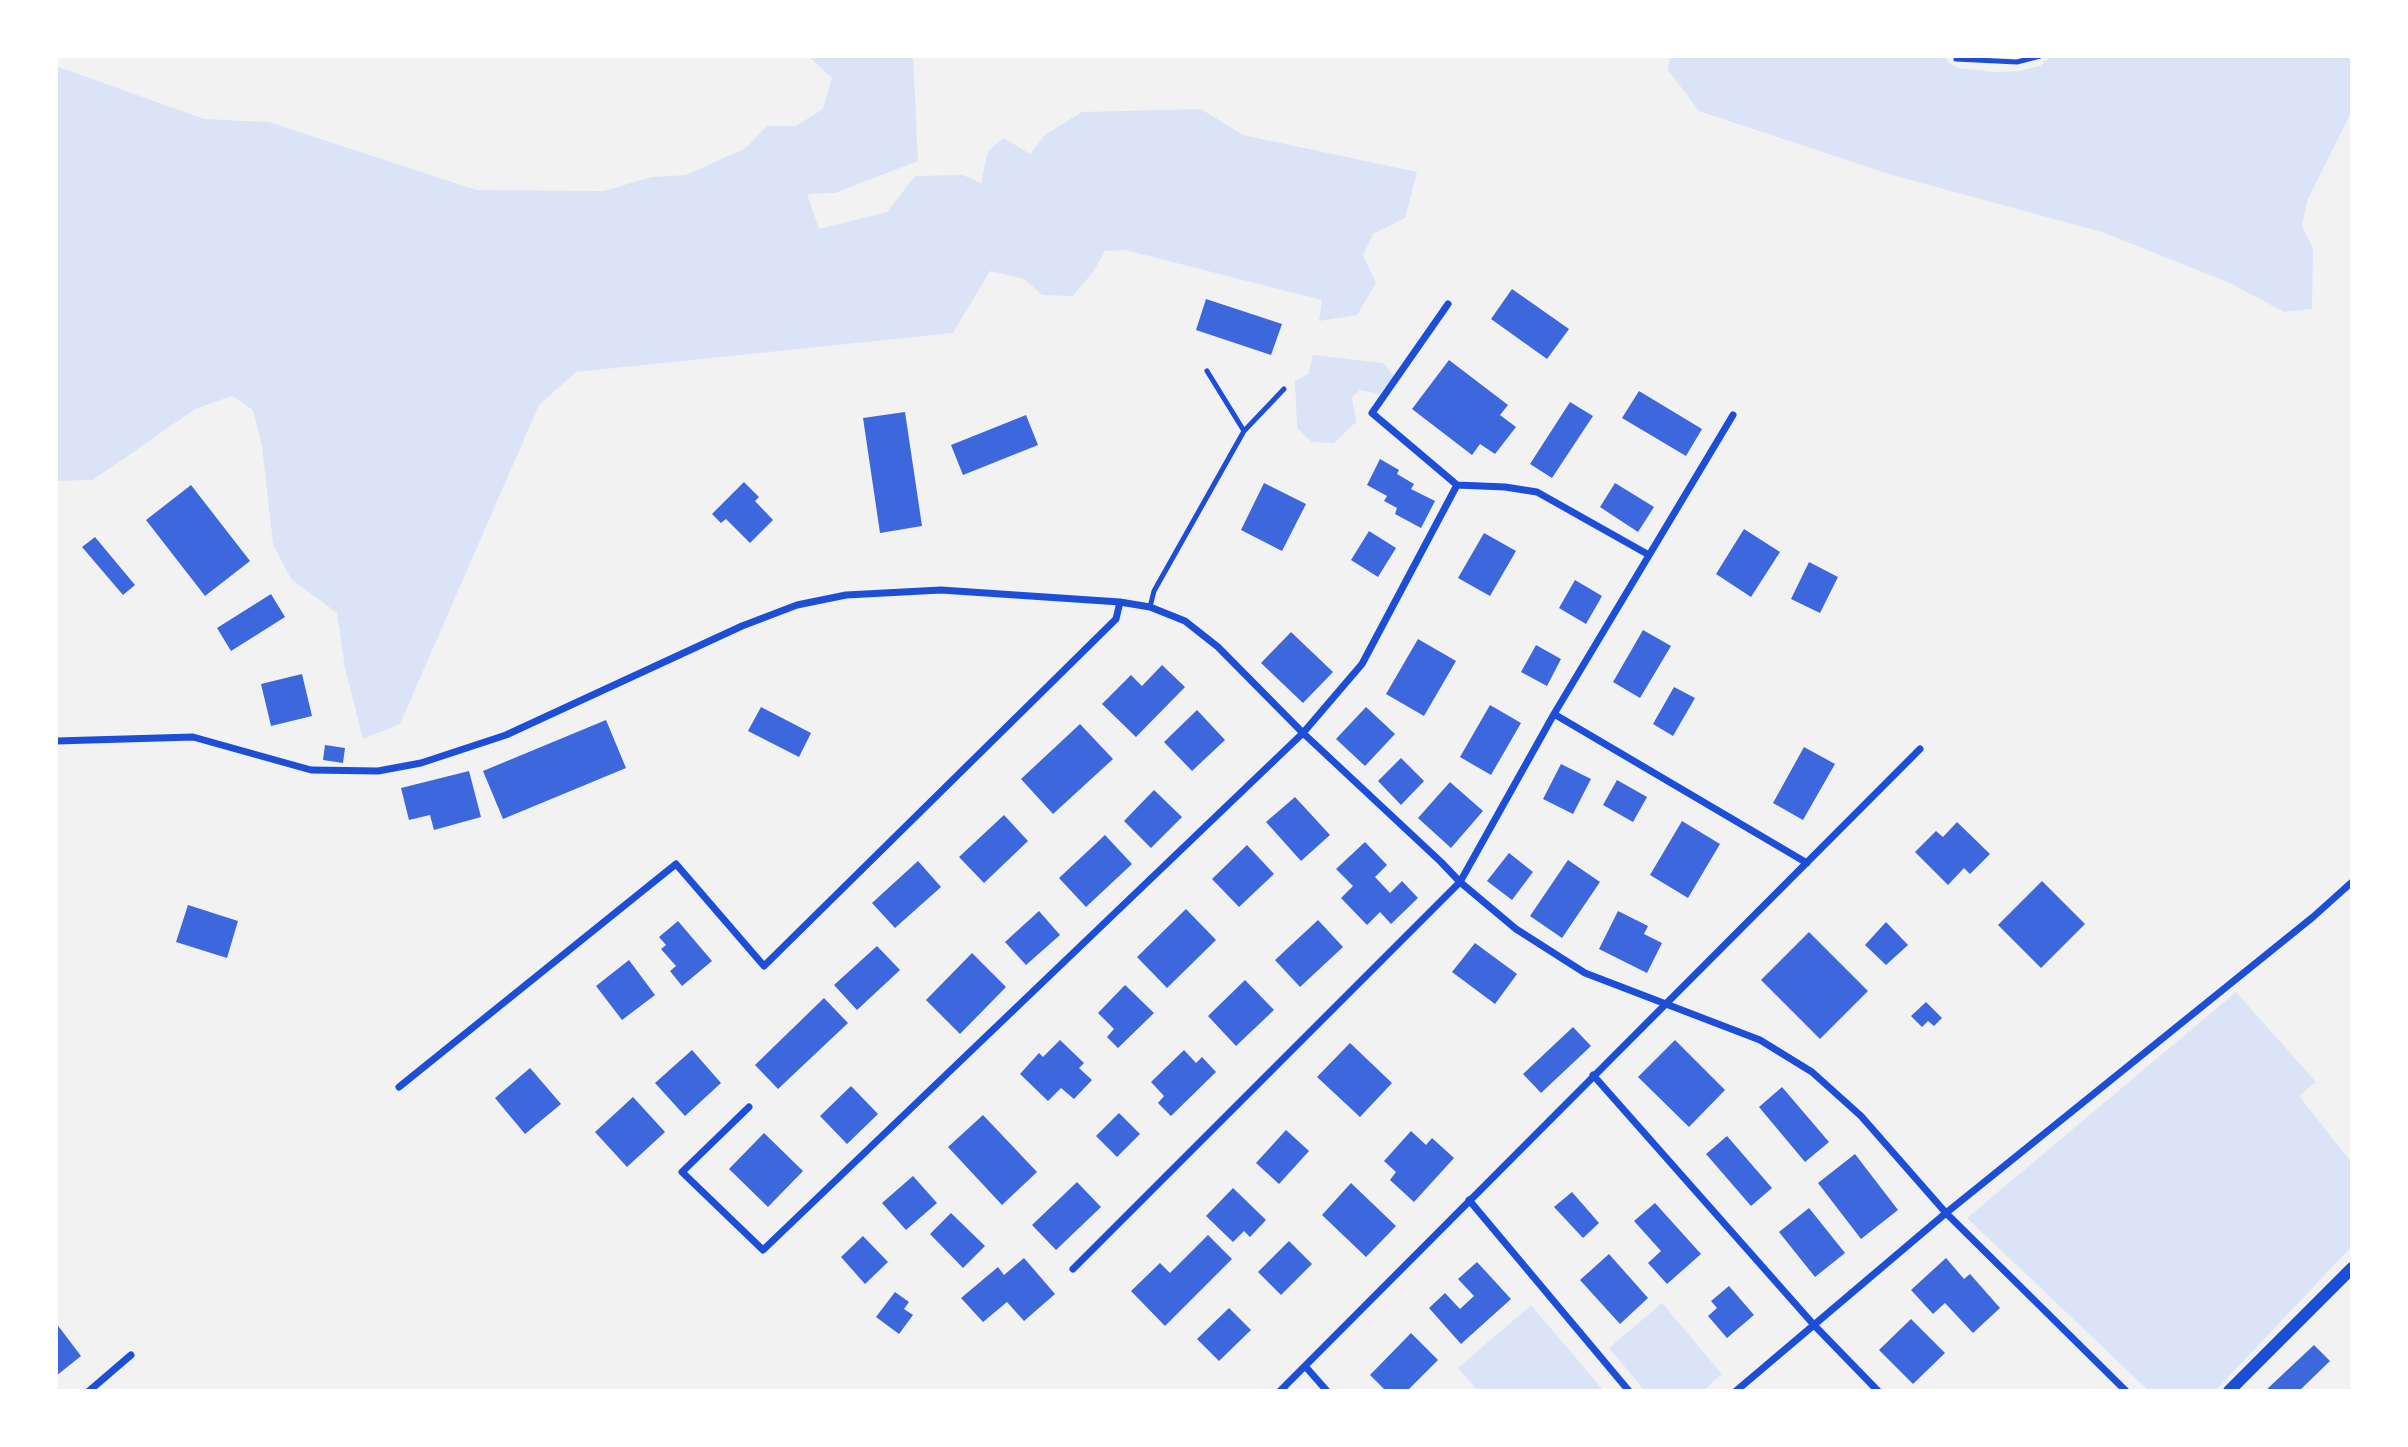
<!DOCTYPE html>
<html>
<head>
<meta charset="utf-8">
<style>
  body { margin:0 }
  #map { position:relative; width:2408px; height:1447px; overflow:hidden; background:#f2f2f2; font-family:"PT Sans Narrow",sans-serif }
  canvas { display:block }
  .frame { position:absolute; inset:0; border:58px solid #fff; pointer-events:none }
</style>
</head>
<body>
<div id="map">
<canvas width="2408" height="1447"></canvas>
<div class="frame"></div>
</div>
<script>
const g = document.querySelector('canvas').getContext('2d');
g.lineJoin = 'round';
function paint(path, color) { g.fillStyle = color; g.fill(path, 'evenodd'); }
const shape = rows => new Path2D(rows.map(r => 'M' + r).join(''));
function trace(path, color, width, dash) { g.strokeStyle = color; g.lineWidth = width; g.lineCap = dash ? 'butt' : 'round'; g.setLineDash(dash || []); g.stroke(path); }
paint(shape([
  [808,56,913,56,918,161,835,193,807,194,819,229,887,212,915,176,963,175,981,183,988,151,1004,138,1030,154,1045,135,1082,112,1201,109,1243,135,1417,172,1405,218,1373,234,1363,255,1376,283,1357,315,1319,321,1322,300,1125,250,1105,251,1093,272,1073,296,1042,295,1024,279,990,271,953,333,576,372,539,405,400,724,363,739,345,668,337,613,291,579,273,544,262,446,253,410,232,396,195,409,93,480,56,481,56,66,204,119,269,122,476,190,604,191,651,177,686,175,746,148,767,126,796,126,823,109,832,78],
  [1670,56,1948,56,1947,62,1959,68,1993,72,2019,71,2040,66,2051,56,2352,56,2352,111,2307,201,2302,225,2313,249,2312,309,2284,312,2230,283,2102,232,1892,175,1699,111,1668,70],
  [1313,355,1383,363,1394,376,1380,394,1360,390,1352,397,1356,422,1334,443,1312,442,1297,428,1295,381,1308,374],
  [2236,992,2316,1082,2299,1096,2352,1163,2352,1246,2215,1391,2149,1391,1967,1218],
  [1662,1303,1722,1374,1703,1391,1645,1391,1609,1348],
  [1531,1305,1604,1391,1478,1391,1458,1368]
]), '#dbe4f7');
paint(shape([
  [1512,289,1569,329,1547,359,1491,319],
  [1206,299,1282,324,1271,355,1196,330],
  [1449,360,1508,405,1500,415,1516,427,1495,454,1480,444,1472,455,1412,409],
  [1639,391,1702,429,1686,456,1622,418],
  [1570,402,1593,416,1552,478,1530,464],
  [905,412,922,526,880,533,863,418],
  [1026,415,1038,445,963,475,951,445],
  [1380,459,1399,470,1397,474,1414,484,1411,489,1435,501,1421,528,1395,514,1397,508,1384,501,1387,496,1367,485],
  [744,482,759,497,755,501,773,520,750,543,726,519,721,523,712,514],
  [1264,483,1306,504,1282,551,1241,530],
  [1615,483,1654,507,1638,532,1600,507],
  [191,485,250,561,205,596,146,520],
  [1744,529,1780,552,1751,597,1716,574],
  [1369,531,1396,548,1378,577,1351,560],
  [1484,533,1516,551,1490,596,1458,578],
  [95,537,135,585,123,595,82,547],
  [1809,562,1838,577,1820,613,1791,599],
  [1575,580,1602,596,1586,624,1559,608],
  [271,594,285,617,231,651,217,628],
  [1643,630,1671,646,1640,698,1613,682],
  [1291,632,1333,672,1303,703,1261,663],
  [1418,639,1456,661,1424,716,1386,694],
  [1536,645,1561,659,1547,686,1521,672],
  [1162,665,1185,687,1136,737,1102,704,1131,675,1142,686],
  [302,674,312,716,271,726,261,684],
  [1674,687,1695,698,1673,736,1653,724],
  [1490,705,1521,723,1491,775,1460,757],
  [761,707,811,733,799,757,748,731],
  [1366,707,1395,734,1365,766,1336,739],
  [1197,710,1225,740,1192,771,1164,742],
  [606,720,626,768,503,819,483,771],
  [1080,724,1113,759,1053,814,1021,779],
  [325,745,345,748,343,763,323,760],
  [1804,747,1835,764,1803,820,1773,803],
  [1401,758,1424,781,1401,805,1378,781],
  [1561,764,1591,779,1573,814,1543,799],
  [469,771,481,817,434,830,430,815,409,820,401,788],
  [1617,780,1647,797,1633,822,1603,805],
  [1450,782,1483,811,1451,848,1418,818],
  [1154,790,1182,817,1151,848,1124,821],
  [1295,797,1330,835,1301,861,1266,822],
  [1004,815,1028,841,984,883,959,857],
  [1682,821,1720,844,1688,898,1650,875],
  [1957,822,1990,854,1970,874,1964,868,1948,885,1915,852,1936,831,1943,837],
  [1105,835,1132,864,1086,907,1059,878],
  [1365,842,1387,865,1375,877,1390,893,1402,881,1418,898,1391,924,1380,912,1367,925,1341,898,1353,886,1336,869],
  [1247,845,1274,874,1239,907,1212,879],
  [1509,853,1533,872,1512,900,1487,881],
  [1568,860,1600,882,1562,938,1530,916],
  [918,861,941,887,895,928,872,903],
  [2042,881,2085,924,2041,968,1998,925],
  [188,905,238,921,227,958,176,942],
  [1186,909,1216,940,1167,988,1137,957],
  [1039,911,1060,935,1026,965,1005,942],
  [1618,911,1648,926,1644,934,1662,943,1647,973,1599,949],
  [1318,920,1343,947,1300,987,1275,960],
  [678,921,712,961,682,986,670,971,676,966,661,949,666,945,659,937],
  [1886,922,1908,945,1886,965,1865,945],
  [1809,932,1868,991,1820,1039,1761,980],
  [1475,943,1517,974,1495,1004,1452,972],
  [877,946,900,970,857,1010,834,985],
  [972,953,1006,987,960,1034,926,1000],
  [629,960,655,995,622,1020,596,986],
  [1245,980,1274,1010,1236,1046,1208,1016],
  [1125,985,1154,1013,1118,1048,1107,1037,1114,1029,1098,1013],
  [824,998,848,1023,778,1089,755,1065],
  [1926,1002,1942,1018,1934,1026,1928,1021,1922,1027,1911,1016],
  [1573,1027,1591,1046,1541,1093,1523,1074],
  [1060,1040,1084,1063,1079,1068,1092,1080,1074,1099,1061,1088,1048,1101,1020,1074,1039,1053,1043,1057],
  [1675,1040,1725,1090,1689,1127,1638,1077],
  [1350,1043,1392,1083,1360,1117,1317,1077],
  [692,1050,721,1083,685,1116,655,1083],
  [1184,1050,1196,1063,1202,1057,1216,1072,1171,1116,1158,1103,1164,1096,1151,1082],
  [530,1068,561,1104,525,1134,495,1098],
  [851,1086,878,1114,847,1144,820,1116],
  [1782,1087,1829,1142,1805,1162,1759,1107],
  [633,1097,665,1132,627,1167,595,1132],
  [1119,1113,1140,1134,1117,1157,1096,1136],
  [983,1115,1037,1172,1002,1205,948,1147],
  [1286,1130,1309,1151,1279,1184,1256,1163],
  [1411,1131,1426,1145,1432,1138,1454,1158,1414,1202,1390,1180,1396,1172,1384,1161],
  [764,1133,803,1171,768,1207,729,1169],
  [1727,1136,1772,1188,1751,1206,1706,1154],
  [1855,1154,1898,1210,1861,1239,1818,1183],
  [913,1176,937,1203,906,1230,882,1203],
  [1077,1182,1101,1207,1056,1250,1032,1225],
  [1351,1183,1396,1226,1366,1257,1322,1215],
  [1233,1188,1266,1220,1250,1237,1244,1231,1233,1242,1206,1216],
  [1572,1192,1599,1223,1583,1238,1554,1207],
  [1655,1203,1701,1254,1667,1284,1648,1263,1661,1251,1634,1221],
  [1809,1208,1845,1253,1815,1277,1779,1232],
  [951,1213,985,1246,963,1268,930,1234],
  [1208,1235,1232,1259,1165,1326,1131,1291,1160,1263,1170,1273],
  [863,1236,888,1262,865,1284,841,1257],
  [1289,1241,1312,1264,1281,1295,1258,1272],
  [1609,1254,1648,1298,1620,1324,1580,1280],
  [1024,1258,1055,1294,1024,1321,1007,1302,983,1322,961,1298,998,1267,1004,1275],
  [1946,1258,1964,1279,1970,1274,2000,1308,1973,1333,1945,1303,1933,1314,1911,1290],
  [1477,1262,1511,1299,1461,1344,1429,1308,1445,1293,1460,1309,1474,1296,1458,1279],
  [1729,1286,1754,1315,1727,1338,1708,1316,1717,1308,1711,1301],
  [895,1292,909,1302,904,1309,913,1315,899,1334,876,1317],
  [1229,1308,1251,1330,1219,1361,1197,1339],
  [1911,1319,1945,1353,1913,1384,1879,1350],
  [56,1323,81,1356,56,1376],
  [1411,1333,1438,1360,1407,1391,1386,1391,1370,1375],
  [2314,1345,2330,1361,2299,1391,2265,1391]
]), '#3d67dc');
trace(shape([
  [1956,59,2017,62,2040,56],
  [1244,431,1284,389],
  [1150,607,1154,591,1244,431,1207,371]
]), '#1d4ed8', 5);
trace(shape([
  [1448,304,1372,413,1457,485,1505,487,1537,492,1649,555],
  [1554,714,1807,863],
  [56,741,193,737,311,770,378,771,421,763,506,735,742,626,797,605,846,595,941,590,1120,602,1150,607,1185,621,1218,647,1303,733,1441,862,1460,882,1516,929,1585,973,1760,1040,1812,1072,1861,1116,1946,1213,2126,1391],
  [1593,1075,1814,1325,1878,1391],
  [399,1087,676,864,764,966,1116,619,1120,602],
  [749,1107,682,1172,763,1250,1303,733,1362,664,1457,485],
  [1469,1200,1629,1391],
  [1073,1269,1460,882,1554,714,1733,415],
  [1305,1366,1327,1391],
  [89,1391,131,1355],
  [1280,1391,1920,749],
  [1736,1391,1946,1213,2313,917,2352,882]
]), '#1d4ed8', 7);
trace(shape([
  [2229,1391,2352,1268]
]), '#1d4ed8', 12);
</script>
</body>
</html>
